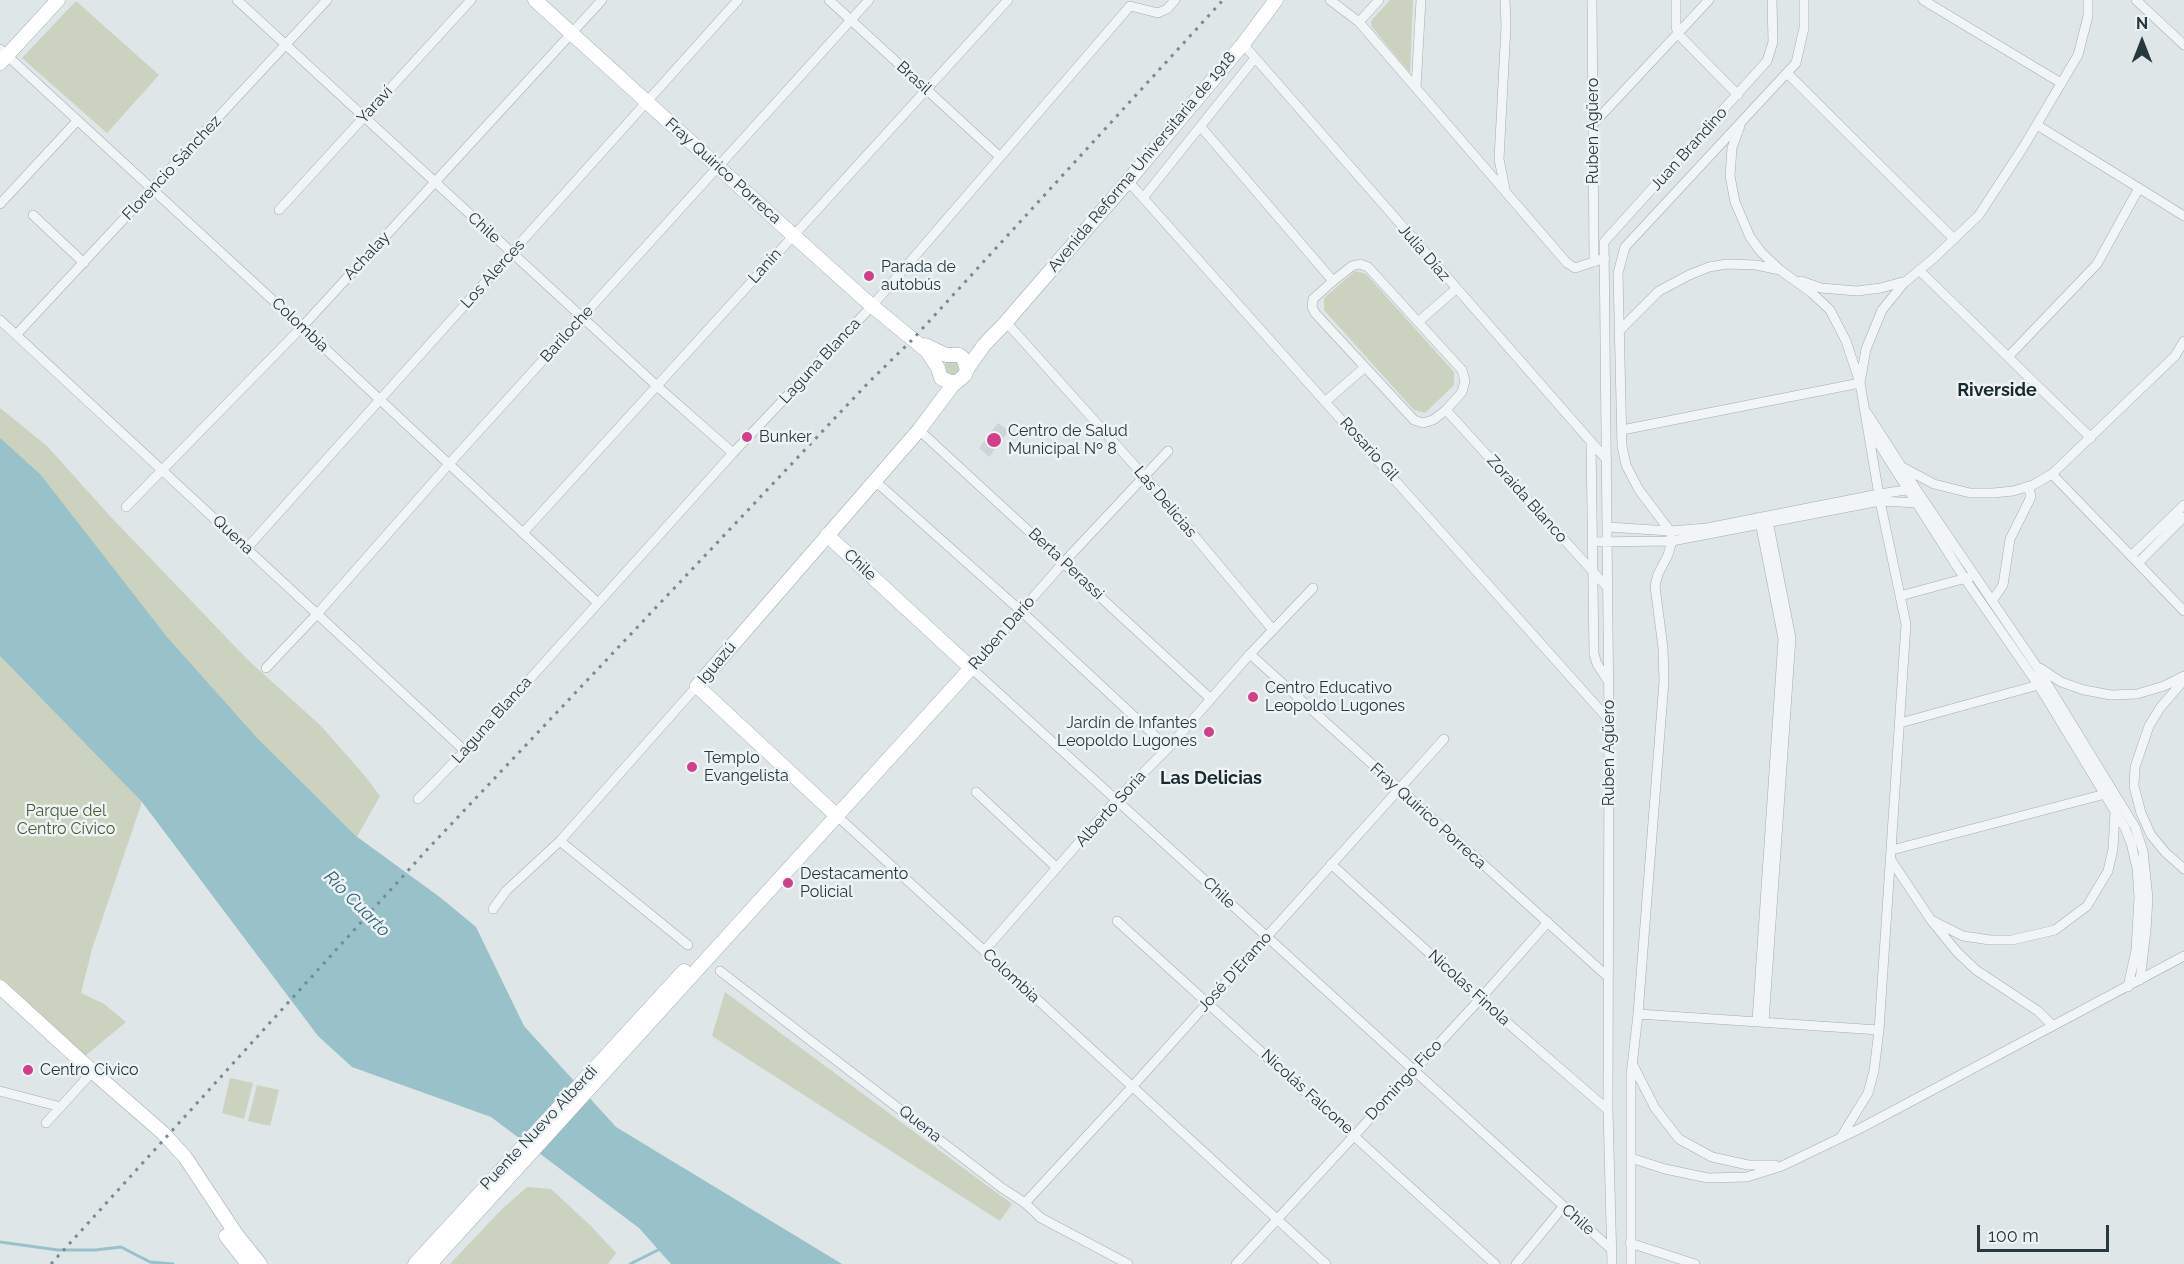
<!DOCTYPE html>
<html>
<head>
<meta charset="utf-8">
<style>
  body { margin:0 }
  #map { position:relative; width:2184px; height:1264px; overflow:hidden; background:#dee6e8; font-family:Raleway,sans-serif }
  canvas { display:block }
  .north { position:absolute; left:2112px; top:12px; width:60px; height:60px; -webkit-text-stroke:4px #eef4f6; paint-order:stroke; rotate:0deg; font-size:16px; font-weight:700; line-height:24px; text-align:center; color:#27383f }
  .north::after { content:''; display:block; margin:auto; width:21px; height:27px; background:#27383f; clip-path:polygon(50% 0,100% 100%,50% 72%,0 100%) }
  .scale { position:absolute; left:1977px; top:1225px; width:132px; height:27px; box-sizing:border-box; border:3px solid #27383f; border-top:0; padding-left:8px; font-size:18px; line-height:21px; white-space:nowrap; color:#27383f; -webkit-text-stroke:4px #eef4f6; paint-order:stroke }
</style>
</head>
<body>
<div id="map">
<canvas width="2184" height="1264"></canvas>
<div class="north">N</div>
<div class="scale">100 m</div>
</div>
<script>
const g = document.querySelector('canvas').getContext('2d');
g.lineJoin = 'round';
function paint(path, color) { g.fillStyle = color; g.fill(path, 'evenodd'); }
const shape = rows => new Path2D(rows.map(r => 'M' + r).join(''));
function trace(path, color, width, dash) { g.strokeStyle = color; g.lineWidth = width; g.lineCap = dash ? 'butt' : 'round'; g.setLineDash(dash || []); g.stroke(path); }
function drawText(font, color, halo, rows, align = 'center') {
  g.font = font + ' Raleway,sans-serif'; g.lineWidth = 5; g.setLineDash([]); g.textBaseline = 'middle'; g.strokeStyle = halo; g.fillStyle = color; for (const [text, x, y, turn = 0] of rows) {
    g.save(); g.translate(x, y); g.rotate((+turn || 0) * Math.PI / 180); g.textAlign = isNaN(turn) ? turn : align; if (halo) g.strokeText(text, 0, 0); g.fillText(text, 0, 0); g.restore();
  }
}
paint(shape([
  [998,423,1009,431,989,457,979,448]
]), '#ccd6da');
paint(shape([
  [1390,0,1413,0,1410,73,1372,27,1371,21],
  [76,1,159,75,107,133,22,58],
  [1355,271,1366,274,1454,372,1454,385,1425,413,1414,410,1324,310,1324,298],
  '944 368a8 8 0 1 1 16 0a8 8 0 1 1-16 0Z',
  [0,408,47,446,109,515,248,660,321,726,365,776,380,796,357,837,258,740,167,638,0,439],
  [0,656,142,802,92,949,81,993,104,1004,126,1022,85,1056,0,978],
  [725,992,1012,1204,1000,1221,712,1036],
  [230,1078,253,1083,244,1119,222,1113],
  [257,1085,279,1090,270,1126,248,1121],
  [527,1187,551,1189,591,1226,616,1253,608,1264,450,1264,501,1210]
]), '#cbd2bf');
paint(shape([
  [0,438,40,474,167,637,258,739,356,836,441,898,476,927,524,1026,616,1127,842,1264,671,1264,639,1228,491,1117,352,1067,318,1036,142,802,0,656]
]), '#98c1ca');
trace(shape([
  [0,1242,58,1250,95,1250,121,1247,150,1262,173,1264],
  [630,1264,660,1249]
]), '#98c1ca', 3);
const street = shape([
  [237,0,657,386,733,453],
  [829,0,999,156],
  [1330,0,1359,22,1567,263,1575,268,1605,258],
  [1592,0,1594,262],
  [1676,0,1676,27,1678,34,1738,95],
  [1923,0,2061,83],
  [2136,0,2184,45],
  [1359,22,1379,0],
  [1243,44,1607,460],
  [0,49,302,327,598,603],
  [1787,73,1954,239],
  [1416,88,1421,0],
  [1594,123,1709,0],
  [2037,125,2184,216],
  [1740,126,1732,148,1730,176,1735,202,1750,237,1761,252,1780,270,1812,293,1830,310,1846,341,1860,383,1880,501,1906,624,1879,1030],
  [1201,127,1333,281],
  [1128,181,1609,720],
  [1505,189,1499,159,1506,26,1505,0],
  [1143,198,1255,58],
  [0,204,77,121],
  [279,210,471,0],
  [33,215,84,263],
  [1360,264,1368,267,1462,370,1465,381,1462,392,1446,410,1433,420,1423,423,1414,420,1315,313,1312,307,1313,299,1333,281,1352,266,1360,264],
  [1919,270,2091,438],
  [1801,281,1821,288,1857,291,1881,288,1902,282],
  [0,320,465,751],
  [1006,322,1145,477,1273,630],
  [1418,322,1456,289],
  [1619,331,1659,291,1689,275,1709,267,1727,264,1756,265,1780,270],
  [16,335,327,0],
  [2008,357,2097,264,2139,188],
  [1326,401,1364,368],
  [1446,410,1608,588],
  [1867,413,1916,489,2037,667,2135,827,2143,851,2148,898,2146,931,2140,980],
  [919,430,1211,699],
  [1622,430,1860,383,1866,349,1882,310,1904,283,1934,258,1979,215,2024,146,2078,55,2088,16,2088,0],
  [1870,430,1965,579,2039,686,2125,828,2131,843,2137,868,2139,897,2136,950,2128,987],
  [1591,441,1594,654,1597,664,1608,681],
  [1168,451,1064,562,971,668,1612,1250],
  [1902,467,1934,484,1970,493,1993,493,2013,491,2033,485,2052,474,2175,356,2184,341],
  [2052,474,2184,611],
  [874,480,1021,611,1168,748],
  [126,507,302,327,602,0],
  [1608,527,1670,531,1707,528,1879,494,1913,489],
  [523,533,1008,0],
  [1592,542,1672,541,1880,501,1919,503],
  [247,548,738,0],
  [2132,555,2184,505],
  [2139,562,2184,517],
  [1900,596,1970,577],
  [1992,601,2003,585,2010,539,2029,501,2031,496,2028,486],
  [1250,654,1607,976],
  [266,668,318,613,449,464,869,0],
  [2040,668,2061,682,2084,690,2111,695,2137,694,2164,686,2184,676],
  [2184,680,2160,708,2149,726,2135,767,2134,786,2141,813,2151,835,2165,852,2184,869],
  [1900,723,2042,684],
  [976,792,1057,868],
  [418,799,465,751,733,453,872,306,1130,6,1158,13,1167,9,1175,0],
  [836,815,1326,1264],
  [560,841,688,945],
  [1892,850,2109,793],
  [1891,860,1931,920,1957,952,1976,970,2038,1011,2052,1025],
  [1331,864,1480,999,1608,1110],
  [493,909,506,891,560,841,697,686],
  [1931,920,1963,936,1990,940,2012,940,2055,930,2087,906,2108,871,2113,849,2115,812],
  [1117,921,1495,1264],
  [984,951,1117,799,1168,748,1250,654,1313,588],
  [720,971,1002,1188,1025,1203,1041,1218,1128,1264],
  [1638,1014,1879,1030,1874,1071,1868,1093,1841,1137],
  [1757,1021,1783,639,1759,517],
  [1764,1022,1791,638,1767,516],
  [1633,1065,1655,1108,1679,1139,1712,1157,1748,1165,1775,1165],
  [0,1091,61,1107],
  [46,1123,95,1069],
  [1631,1158,1665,1169,1708,1178,1747,1177,1782,1166,1861,1128,2184,956],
  [1025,1203,1132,1087,1444,739],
  [1630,1243,1695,1264],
  [1236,1264,1480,999,1548,922],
  [1516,1264,1563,1207],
  [1612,1264,1608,1110,1609,720,1604,242,1767,61,1773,42,1772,0],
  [1631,1264,1631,1075,1638,1014,1664,681,1663,648,1655,586,1658,574,1668,555,1672,541,1670,531,1639,490,1626,465,1622,446,1618,273,1625,247,1796,63,1804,28,1804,0]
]);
const secondary = shape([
  [535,0,794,236,872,306,927,351,938,368,941,378,950,382,956,382],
  [0,63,58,0],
  [925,345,946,355,959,355,963,358,967,369],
  [836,815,697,686,919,430,952,386,965,375,967,369,984,345,1006,322,1128,181,1243,44,1276,0],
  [0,987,93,1072,163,1133,185,1157,236,1234,260,1264],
  [226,1236,248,1264],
  [415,1264,684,971],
  [430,1264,971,668,827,535]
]);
trace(street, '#a3aeb2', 10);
trace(secondary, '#a3aeb2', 15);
trace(street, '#f1f5f6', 9);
trace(secondary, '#fff', 14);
trace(shape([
  [51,1264,424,853,869,382,912,340,1223,0]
]), '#778b92', 3, [3, 6]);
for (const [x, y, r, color] of [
  [869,276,6,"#d23e88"],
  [747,437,6,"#d23e88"],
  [994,440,8,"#d23e88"],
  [1253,697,6,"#d23e88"],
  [1209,732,6,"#d23e88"],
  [692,767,6,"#d23e88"],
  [788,883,6,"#d23e88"],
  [28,1070,6,"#d23e88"]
]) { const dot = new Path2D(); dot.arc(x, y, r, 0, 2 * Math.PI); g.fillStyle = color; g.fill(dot); trace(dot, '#eef4f6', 2); }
drawText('16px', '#27383f', '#eef4f6', [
  ["Brasil",914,78,42],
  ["Yaraví",375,105,-48],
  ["Ruben Agüero",1593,131,-90],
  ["Juan Brandino",1689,149,-48],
  ["Avenida Reforma Universitaria de 1918",1142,162,-50],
  ["Florencio Sánchez",172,168,-47],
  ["Fray Quirico Porreca",723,171,42],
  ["Chile",484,228,42],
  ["Julia Díaz",1424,253,49],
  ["Achalay",367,256,-47],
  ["Lanín",765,266,-48],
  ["Los Alerces",493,274,-48],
  ["Colombia",300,325,43],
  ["Bariloche",567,334,-48],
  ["Laguna Blanca",820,361,-47],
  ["Rosario Gil",1369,449,48],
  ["Zoraida Blanco",1527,499,48],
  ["Las Delicias",1165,502,50],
  ["Quena",233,535,43],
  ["Berta Perassi",1066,564,43],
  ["Chile",860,565,43],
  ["Ruben Darío",1002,633,-49],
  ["Iguazú",717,663,-50],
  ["Laguna Blanca",492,720,-48],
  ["Ruben Agüero",1609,753,-90],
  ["Alberto Soria",1111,809,-48],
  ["Fray Quirico Porreca",1428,816,42],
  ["Chile",1219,893,43],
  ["José D'Eramo",1235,972,-48],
  ["Colombia",1011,976,43],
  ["Nicolas Finola",1469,988,42],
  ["Domingo Fico",1404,1080,-47],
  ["Nicolás Falcone",1307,1092,42],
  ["Quena",920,1124,38],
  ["Puente Nuevo Alberdi",539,1128,-47],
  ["Chile",1578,1220,41]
]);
drawText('16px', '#27383f', '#eef4f6', [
  ["Parada de",881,267],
  ["autobús",881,285],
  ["Centro de Salud",1008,431],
  ["Municipal Nº 8",1008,449],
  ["Bunker",759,437],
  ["Centro Educativo",1265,688],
  ["Leopoldo Lugones",1265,706],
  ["Jardín de Infantes",1197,723,"right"],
  ["Leopoldo Lugones",1197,741,"right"],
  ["Templo",704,758],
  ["Evangelista",704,776],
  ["Destacamento",800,874],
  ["Policial",800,892],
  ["Centro Civico",40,1070]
], 'left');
drawText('16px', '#495c34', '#eef4f6', [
  ["Parque del",66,811],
  ["Centro Cívico",66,829]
]);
drawText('bold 18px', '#192930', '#eef4f6', [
  ["Riverside",1997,391],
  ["Las Delicias",1211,779]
]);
drawText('italic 18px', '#306674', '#eef4f6', [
  ["Río Cuarto",357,904,45]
]);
</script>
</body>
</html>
